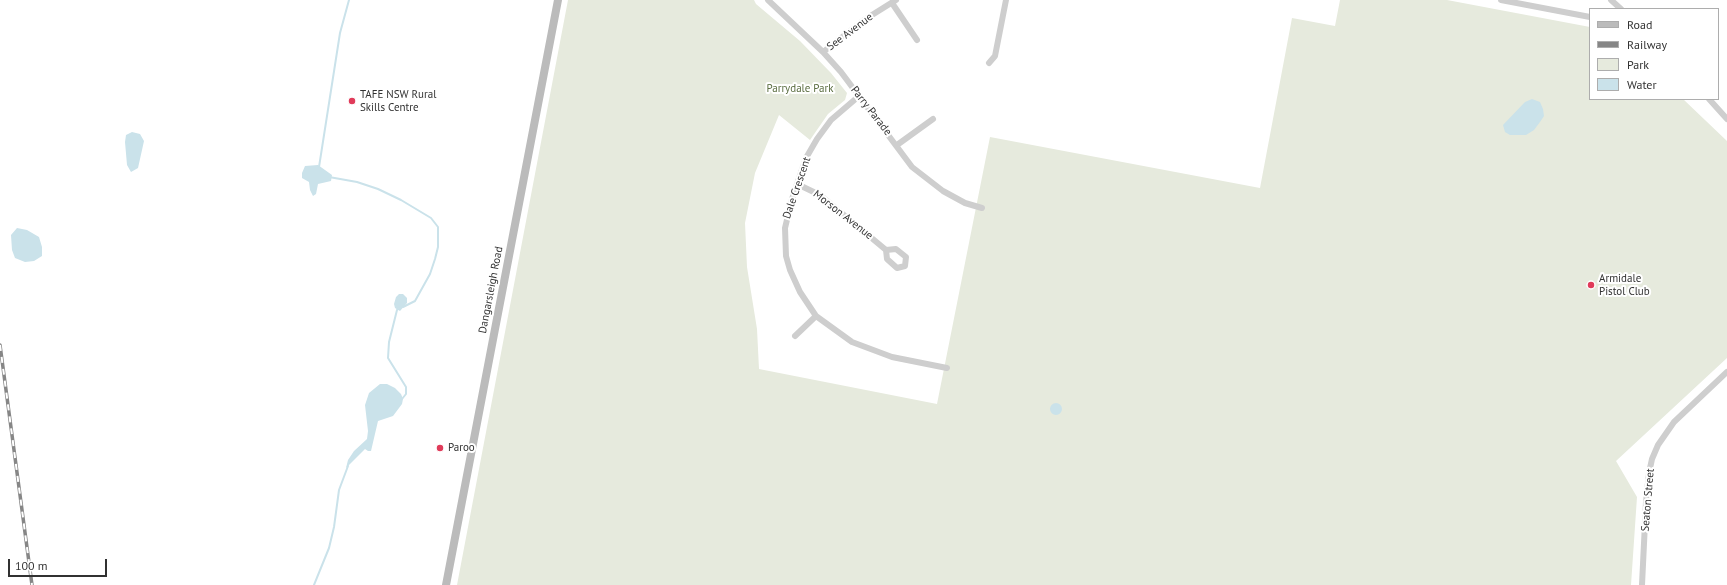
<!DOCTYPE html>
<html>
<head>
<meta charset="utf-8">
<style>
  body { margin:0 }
  #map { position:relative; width:1727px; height:585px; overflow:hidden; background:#fff; font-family:"PT Sans",sans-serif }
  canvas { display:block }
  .legend { position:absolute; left:1589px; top:8px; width:130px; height:92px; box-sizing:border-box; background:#fff; border:1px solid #adadad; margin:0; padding:5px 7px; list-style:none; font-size:12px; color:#313131 }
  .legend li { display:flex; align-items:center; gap:8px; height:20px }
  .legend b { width:20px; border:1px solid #adadad }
  .scale { position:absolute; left:8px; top:559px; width:99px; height:18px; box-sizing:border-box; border:2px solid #313131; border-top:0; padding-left:5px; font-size:12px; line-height:14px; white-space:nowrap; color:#313131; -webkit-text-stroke:3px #fff; paint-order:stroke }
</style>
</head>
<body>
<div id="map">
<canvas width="1727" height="585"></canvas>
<ul class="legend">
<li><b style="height:5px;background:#bbb"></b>Road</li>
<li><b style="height:5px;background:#868686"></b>Railway</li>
<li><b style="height:11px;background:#e6eadd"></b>Park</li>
<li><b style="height:11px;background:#cae2ea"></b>Water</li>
</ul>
<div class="scale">100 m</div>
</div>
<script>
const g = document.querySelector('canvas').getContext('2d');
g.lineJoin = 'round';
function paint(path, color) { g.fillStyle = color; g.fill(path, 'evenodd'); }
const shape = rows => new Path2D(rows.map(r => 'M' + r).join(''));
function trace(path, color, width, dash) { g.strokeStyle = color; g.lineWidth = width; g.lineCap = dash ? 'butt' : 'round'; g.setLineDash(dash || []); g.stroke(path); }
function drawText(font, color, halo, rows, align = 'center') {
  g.font = font + ' "PT Sans",sans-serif'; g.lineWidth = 4; g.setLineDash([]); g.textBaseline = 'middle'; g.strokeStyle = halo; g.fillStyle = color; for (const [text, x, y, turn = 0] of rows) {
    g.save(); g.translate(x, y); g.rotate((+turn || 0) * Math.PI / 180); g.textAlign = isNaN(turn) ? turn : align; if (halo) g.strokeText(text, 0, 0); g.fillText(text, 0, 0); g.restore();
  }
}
paint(shape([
  [568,0,754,0,756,4,800,41,831,73,847,93,845,100,828,114,810,140,779,115,755,173,745,223,747,267,757,329,759,369,937,404,990,137,1260,188,1292,18,1335,26,1340,0,1447,0,1590,27,1590,99,1683,99,1727,141,1727,358,1616,461,1637,497,1631,585,457,585]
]), '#e6eadd');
paint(shape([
  [1532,99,1540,102,1543,109,1544,116,1540,122,1534,130,1526,135,1510,135,1505,132,1503,125,1525,102],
  [132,132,140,134,144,141,138,168,131,172,127,165,125,142,126,135],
  [318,165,332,175,331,181,318,184,316,194,313,196,310,190,309,182,302,178,302,173,305,166],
  [17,228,27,230,39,237,42,247,42,256,34,261,25,262,15,258,12,250,11,235],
  [399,294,403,294,407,298,407,303,400,311,395,308,394,304,396,297],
  [380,384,387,384,395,388,401,394,403,399,402,404,393,416,378,421,371,451,368,451,365,449,346,468,348,460,354,451,367,439,368,431,365,405,369,393],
  '1050 409a6 6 0 1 1 12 0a6 6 0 1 1-12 0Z'
]), '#cae2ea');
trace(shape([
  [319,167,340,33,349,0],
  [329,177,357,182,378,189,401,200,431,218,438,227,438,247,435,259,430,274,415,301,403,307],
  [399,308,397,310,389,342,388,358,406,387,406,394,402,399],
  [314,585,329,548,334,527,339,490,348,466]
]), '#cae2ea', 2);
trace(shape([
  [768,0,823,52,841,72,912,167,943,191,965,203,982,208],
  [1501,0,1590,17],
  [1611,0,1621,9],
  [892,3,917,40],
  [823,52,864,20,896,0],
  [989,63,995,56,1006,0],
  [859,96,831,120,817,139,806,158,792,199,785,228,786,256,790,270,800,292,816,316,852,342,892,357,947,368],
  [1709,99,1727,119],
  [897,145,933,119],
  [797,184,820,195,886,250,896,249,906,257,905,266,897,268,887,259,886,250],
  [795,336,816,316],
  [1642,585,1646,502,1649,473,1652,459,1658,445,1674,422,1727,372]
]), '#cecece', 6);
trace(shape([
  [446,585,558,0]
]), '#bbb', 8);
const rail = shape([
  [0,345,32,585]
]);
trace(rail, '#868686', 3.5);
trace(rail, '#fff', 2, [6]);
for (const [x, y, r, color] of [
  [352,101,4,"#e03b5a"],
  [1591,285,4,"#e03b5a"],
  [440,448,4,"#e03b5a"]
]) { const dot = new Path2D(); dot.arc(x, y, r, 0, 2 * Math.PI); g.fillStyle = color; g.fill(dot); trace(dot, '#fff', 1.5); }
drawText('11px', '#313131', '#fff', [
  ["See Avenue",850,32,-37],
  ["Parry Parade",871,111,52],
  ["Dale Crescent",797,188,-71],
  ["Morson Avenue",843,215,38],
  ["Dangarsleigh Road",491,290,-79],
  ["Seaton Street",1648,500,-85]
]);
drawText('11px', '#596c3f', '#fff', [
  ["Parrydale Park",800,89]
]);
drawText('11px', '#313131', '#fff', [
  ["TAFE NSW Rural",360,95],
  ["Skills Centre",360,108],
  ["Armidale",1599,279],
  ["Pistol Club",1599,292],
  ["Paroo",448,448]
], 'left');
</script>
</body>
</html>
